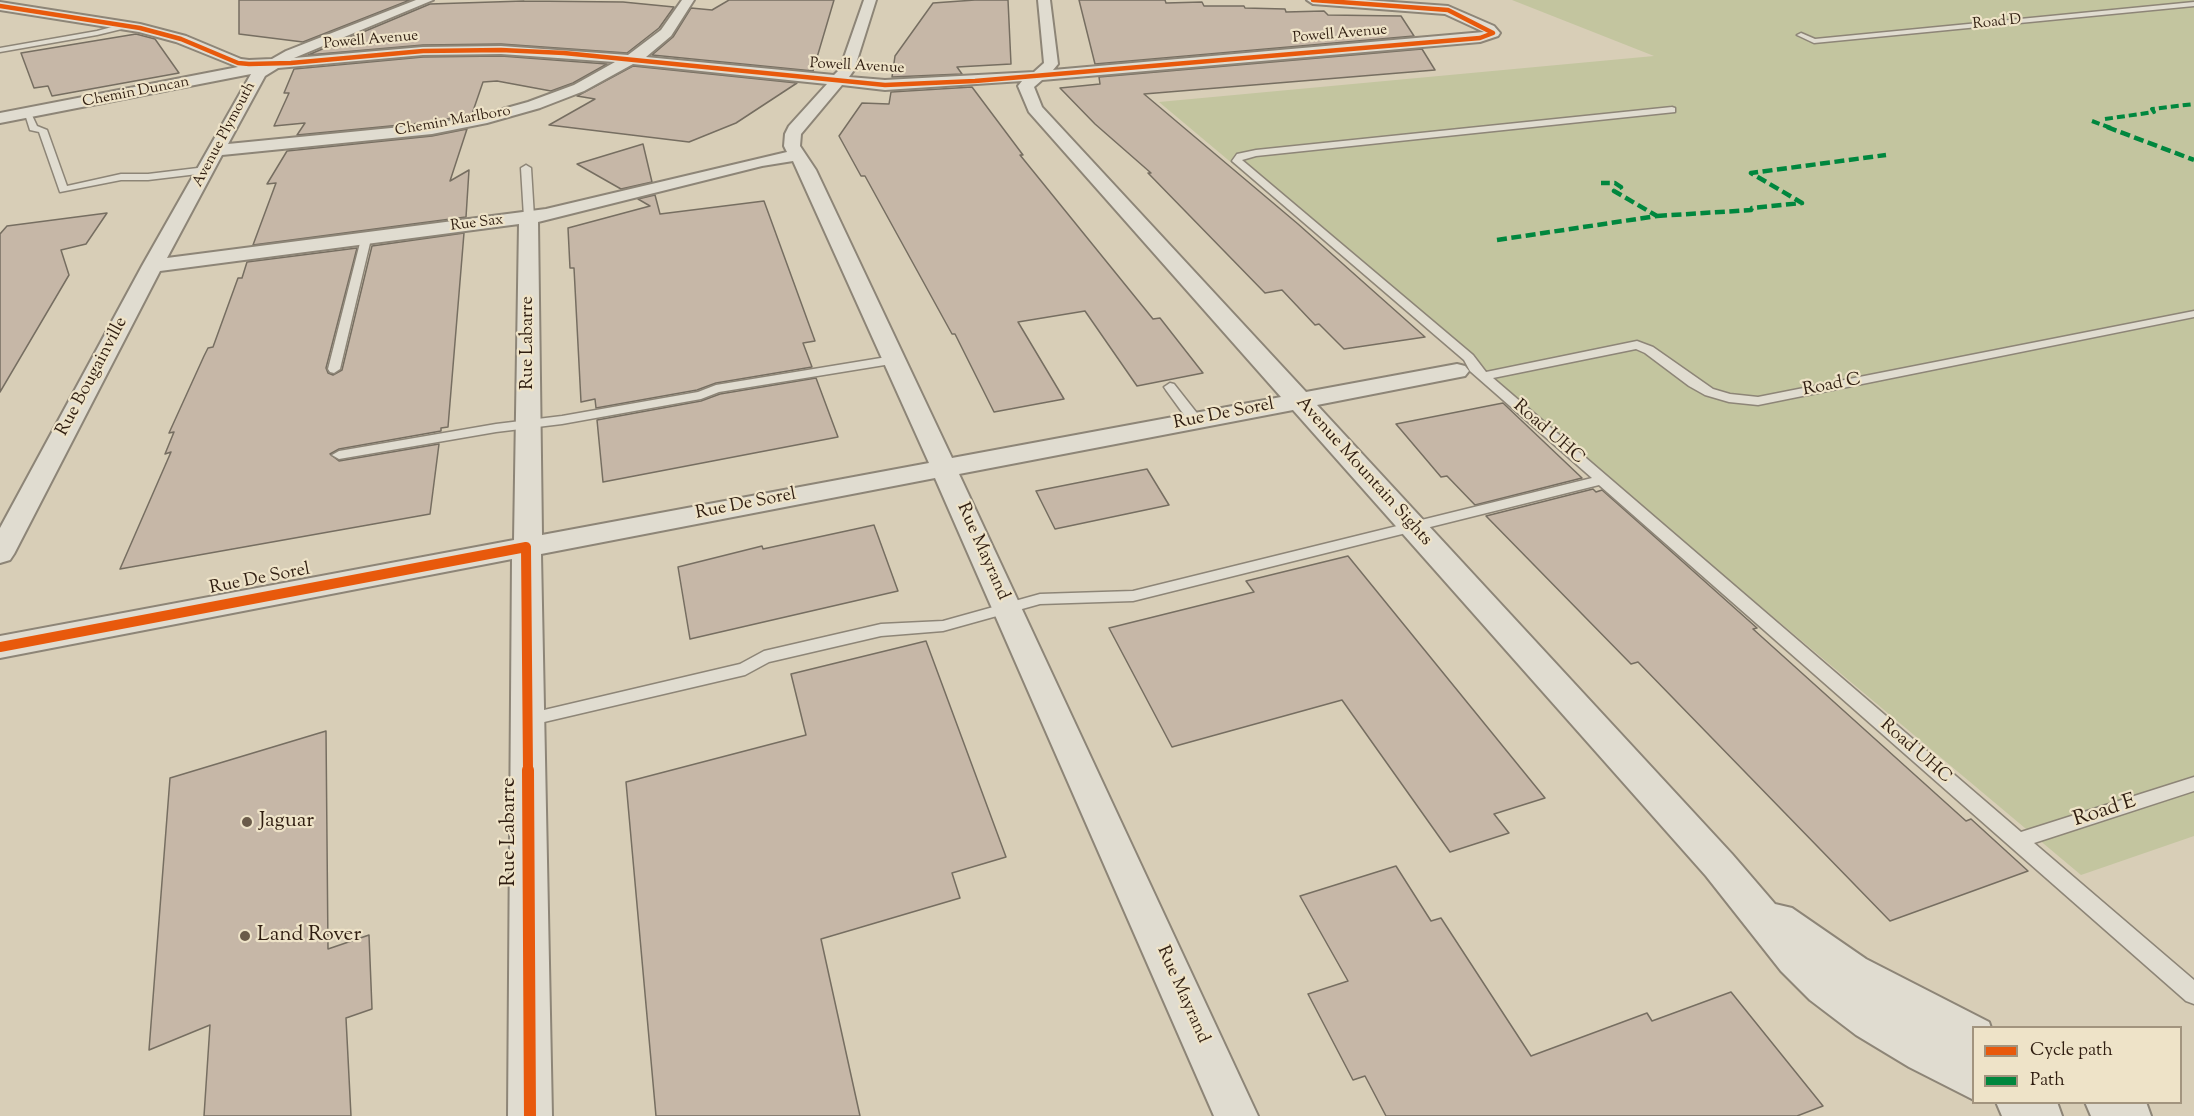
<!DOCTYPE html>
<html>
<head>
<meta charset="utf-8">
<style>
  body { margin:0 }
  #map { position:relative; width:2194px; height:1116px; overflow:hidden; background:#d8ceb7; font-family:"Sorts Mill Goudy",serif }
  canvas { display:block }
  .legend { position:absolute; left:1972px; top:1026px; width:210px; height:78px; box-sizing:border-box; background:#eee3c8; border:2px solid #a2947e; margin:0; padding:8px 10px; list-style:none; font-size:18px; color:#2f1d10 }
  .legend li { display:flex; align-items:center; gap:12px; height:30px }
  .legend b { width:30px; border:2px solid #a2947e }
</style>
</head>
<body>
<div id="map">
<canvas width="2194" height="1116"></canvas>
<ul class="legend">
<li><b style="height:8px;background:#e8590c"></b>Cycle path</li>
<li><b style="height:8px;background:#00873e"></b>Path</li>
</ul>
</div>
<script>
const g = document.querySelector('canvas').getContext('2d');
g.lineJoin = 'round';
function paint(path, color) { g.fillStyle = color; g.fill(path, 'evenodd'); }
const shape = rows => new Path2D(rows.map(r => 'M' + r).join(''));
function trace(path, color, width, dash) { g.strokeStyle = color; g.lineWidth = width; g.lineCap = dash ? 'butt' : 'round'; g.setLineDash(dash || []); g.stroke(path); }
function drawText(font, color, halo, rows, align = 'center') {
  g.font = font + ' "Sorts Mill Goudy",serif'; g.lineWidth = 4.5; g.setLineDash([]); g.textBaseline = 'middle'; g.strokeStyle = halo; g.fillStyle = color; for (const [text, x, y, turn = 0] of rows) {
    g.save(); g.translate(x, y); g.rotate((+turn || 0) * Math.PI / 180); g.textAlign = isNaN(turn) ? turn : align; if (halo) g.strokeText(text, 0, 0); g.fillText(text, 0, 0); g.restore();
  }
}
paint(shape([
  [1512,0,2194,0,2194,836,2081,875,1159,102,1654,56]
]), '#c3c59f');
const building = shape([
  [239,0,410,0,303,42,239,34,239,0],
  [729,0,834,0,813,71,652,55,673,37,691,8,712,10,729,0],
  [975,0,1008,0,1011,64,957,67,962,74,892,77,895,56,933,3,975,0],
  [1079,0,1165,0,1166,3,1202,2,1204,6,1244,6,1245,8,1285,9,1286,12,1324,11,1328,15,1401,16,1414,36,1095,64,1079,0],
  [524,1,623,2,674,7,659,28,627,53,501,44,423,45,308,55,430,4,524,1],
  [136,34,155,39,179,73,52,96,48,86,34,88,21,53,136,34],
  [1422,49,1435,70,1144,94,1298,224,1425,337,1344,349,1319,324,1315,325,1282,290,1265,293,1148,173,1151,173,1095,124,1060,88,1100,84,1099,77,1422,49],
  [501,56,607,64,573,83,551,91,497,81,483,82,472,114,432,122,297,135,305,123,274,126,289,93,284,93,294,69,423,57,501,56],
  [633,66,797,83,736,123,689,142,549,125,595,99,577,96,633,66],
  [972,87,1023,155,1020,155,1153,319,1160,318,1203,373,1137,386,1085,311,1018,322,1064,399,994,412,955,334,952,334,865,176,861,176,839,136,862,103,889,104,891,92,972,87],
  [467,129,450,181,469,170,466,217,253,245,276,183,267,184,287,151,432,136,467,129],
  [643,144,652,182,621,189,577,164,643,144],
  [655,195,660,214,764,201,815,341,803,343,812,367,716,383,697,390,596,408,595,399,581,402,574,268,570,268,568,228,650,206,638,199,655,195],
  [107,213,86,244,61,250,69,275,0,392,0,234,7,226,107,213],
  [464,233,448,427,441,428,441,431,339,449,330,454,339,461,439,444,430,514,120,569,171,452,165,454,174,432,169,433,204,356,208,348,213,347,238,278,242,278,247,262,357,248,326,368,328,373,333,375,342,370,372,246,464,233],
  [816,378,838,437,603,482,597,420,701,401,720,394,816,378],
  [1503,403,1582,478,1475,505,1447,476,1441,477,1396,424,1503,403],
  [1147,469,1169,505,1055,529,1036,491,1147,469],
  [1593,489,1596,492,1602,490,1646,529,1757,628,1753,629,1966,821,1971,819,2028,871,1890,921,1638,662,1631,664,1486,516,1593,489],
  [874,525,898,591,690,639,678,567,762,546,763,549,874,525],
  [1348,556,1545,798,1494,814,1509,833,1450,852,1342,700,1172,747,1109,628,1254,592,1246,581,1348,556],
  [926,641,1006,857,952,873,960,898,821,939,860,1116,656,1116,626,782,806,735,791,674,926,641],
  [326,731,328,949,369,935,372,1009,346,1018,351,1116,204,1116,210,1025,149,1050,170,778,326,731],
  [1396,866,1431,921,1441,918,1531,1056,1647,1013,1652,1021,1731,992,1823,1106,1797,1116,1386,1116,1365,1076,1353,1080,1308,994,1348,981,1300,896,1396,866]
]);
paint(building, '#c6b7a7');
trace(building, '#766e61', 1.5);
const lane = shape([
  [2194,2,2194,6,1814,43,1797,35,1801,33,1815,39,2194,2],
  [127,23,130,27,97,35,0,52,0,48,97,31,127,23],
  [1672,107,1675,108,1675,112,1256,156,1242,160,1473,355,1486,372,1637,341,1653,347,1713,389,1730,394,1758,397,2194,311,2194,317,1758,405,1729,402,1705,395,1689,386,1645,353,1636,349,1493,378,2021,832,2194,777,2194,791,2034,843,2194,980,2194,1004,2186,1001,1599,485,1133,601,1040,604,943,631,881,636,769,662,745,675,527,726,521,725,518,720,521,715,527,714,740,664,764,651,881,624,943,621,1040,594,1133,591,1592,478,1470,371,1464,360,1232,161,1237,154,1256,150,1672,107],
  [24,111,30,111,37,126,47,130,67,186,121,174,148,174,206,167,211,170,206,173,148,180,121,180,60,192,39,132,30,130,24,111],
  [526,165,531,168,534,217,529,220,524,217,521,168,526,165],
  [366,236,371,239,340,369,334,373,330,372,328,369,361,239,366,236],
  [893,356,899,360,897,363,719,392,701,399,562,424,496,432,339,459,332,455,339,451,496,424,562,416,698,392,716,385,893,356],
  [1170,383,1174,384,1200,417,1201,420,1200,423,1190,423,1166,390,1164,387,1170,383]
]);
const street = shape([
  [416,0,433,0,294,58,423,47,501,46,628,55,661,30,682,0,694,0,671,36,646,57,834,75,840,69,864,0,876,0,854,70,849,77,885,80,1034,72,1044,63,1038,0,1050,0,1058,64,1053,70,1484,32,1445,14,1313,4,1307,0,1365,0,1448,6,1494,26,1500,33,1498,36,1480,42,1042,80,1034,87,1042,107,1306,392,1457,364,1465,366,1469,371,1465,376,1317,405,1732,854,1775,904,1792,908,1866,959,1989,1022,1991,1028,1974,1028,1974,1056,1970,1054,1974,1056,1974,1100,1909,1067,1856,1035,1810,1000,1781,971,1706,876,1293,410,959,474,1258,1116,1214,1116,935,478,541,554,552,1116,508,1116,512,559,0,658,0,636,514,540,519,224,160,271,14,554,10,560,0,563,0,528,142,266,251,74,0,123,0,113,238,67,176,42,139,32,0,10,0,2,140,24,186,36,241,59,249,60,272,59,286,51,416,0],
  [501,54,615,62,574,85,528,102,485,114,432,124,228,144,265,76,278,68,423,55,501,54],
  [633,64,827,84,789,126,785,134,784,146,787,152,546,209,167,258,222,155,432,134,487,123,540,108,584,91,633,64],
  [1022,81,1018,86,1029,112,1281,397,952,458,816,170,800,146,801,134,842,85,885,90,1022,81],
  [793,161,929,463,542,535,538,222,762,166,793,161],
  [1996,1102,2057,1102,2062,1116,2002,1116,1996,1102],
  [2085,1102,2146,1102,2151,1116,2091,1116,2085,1102]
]);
trace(lane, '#8d8577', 3);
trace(street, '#8d8577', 4);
paint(lane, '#e0dcd0');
paint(street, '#e0dcd0');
trace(shape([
  [2105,119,2154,112,2152,109,2194,104],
  [2092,121,2111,128]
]), '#00873e', 4, [8, 4]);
trace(shape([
  [2107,127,2194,160],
  [1657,216,1751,210,1752,208,1802,203,1751,173,1886,155],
  [1497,240,1657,216,1614,191,1621,187,1615,183,1601,183]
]), '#00873e', 4.5, [10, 4.5]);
trace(shape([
  [0,6,140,28,181,39,238,63,249,64,291,63,423,51,501,50,564,53,885,85,975,81,1480,38,1493,33,1448,10,1313,0]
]), '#e8590c', 4.5);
trace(shape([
  [0,647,526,547,528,771]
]), '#e8590c', 10);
trace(shape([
  [528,770,530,1116]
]), '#e8590c', 12);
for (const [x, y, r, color] of [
  [247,822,6,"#6a5b4a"],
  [245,936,6,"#6a5b4a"]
]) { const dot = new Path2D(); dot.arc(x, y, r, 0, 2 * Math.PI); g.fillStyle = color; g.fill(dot); trace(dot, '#eee3c8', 2); }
drawText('15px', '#2f1d10', '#eee3c8', [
  ["Road D",1997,23,-6],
  ["Powell Avenue",1340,35,-5],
  ["Powell Avenue",371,41,-5],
  ["Powell Avenue",857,67,3],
  ["Chemin Duncan",136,93,-11],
  ["Chemin Marlboro",453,122,-10],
  ["Avenue Plymouth",225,135,-62],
  ["Rue Sax",477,224,-7]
]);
drawText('18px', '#2f1d10', '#eee3c8', [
  ["Rue Labarre",529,343,-90],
  ["Rue Bougainville",93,377,-62],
  ["Road C",1832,386,-11],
  ["Rue De Sorel",1224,415,-11],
  ["Road UHC",1548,433,41],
  ["Avenue Mountain Sights",1363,472,48],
  ["Rue De Sorel",746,505,-11],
  ["Rue Mayrand",982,552,66],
  ["Rue De Sorel",260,580,-11],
  ["Road UHC",1915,752,41],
  ["Rue Mayrand",1182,995,66]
]);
drawText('21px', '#2f1d10', '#eee3c8', [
  ["Road E",2105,812,-18],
  ["Rue Labarre",510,832,-90]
]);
drawText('21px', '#2f1d10', '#eee3c8', [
  ["Jaguar",259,822],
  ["Land Rover",257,936]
], 'left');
</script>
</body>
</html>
